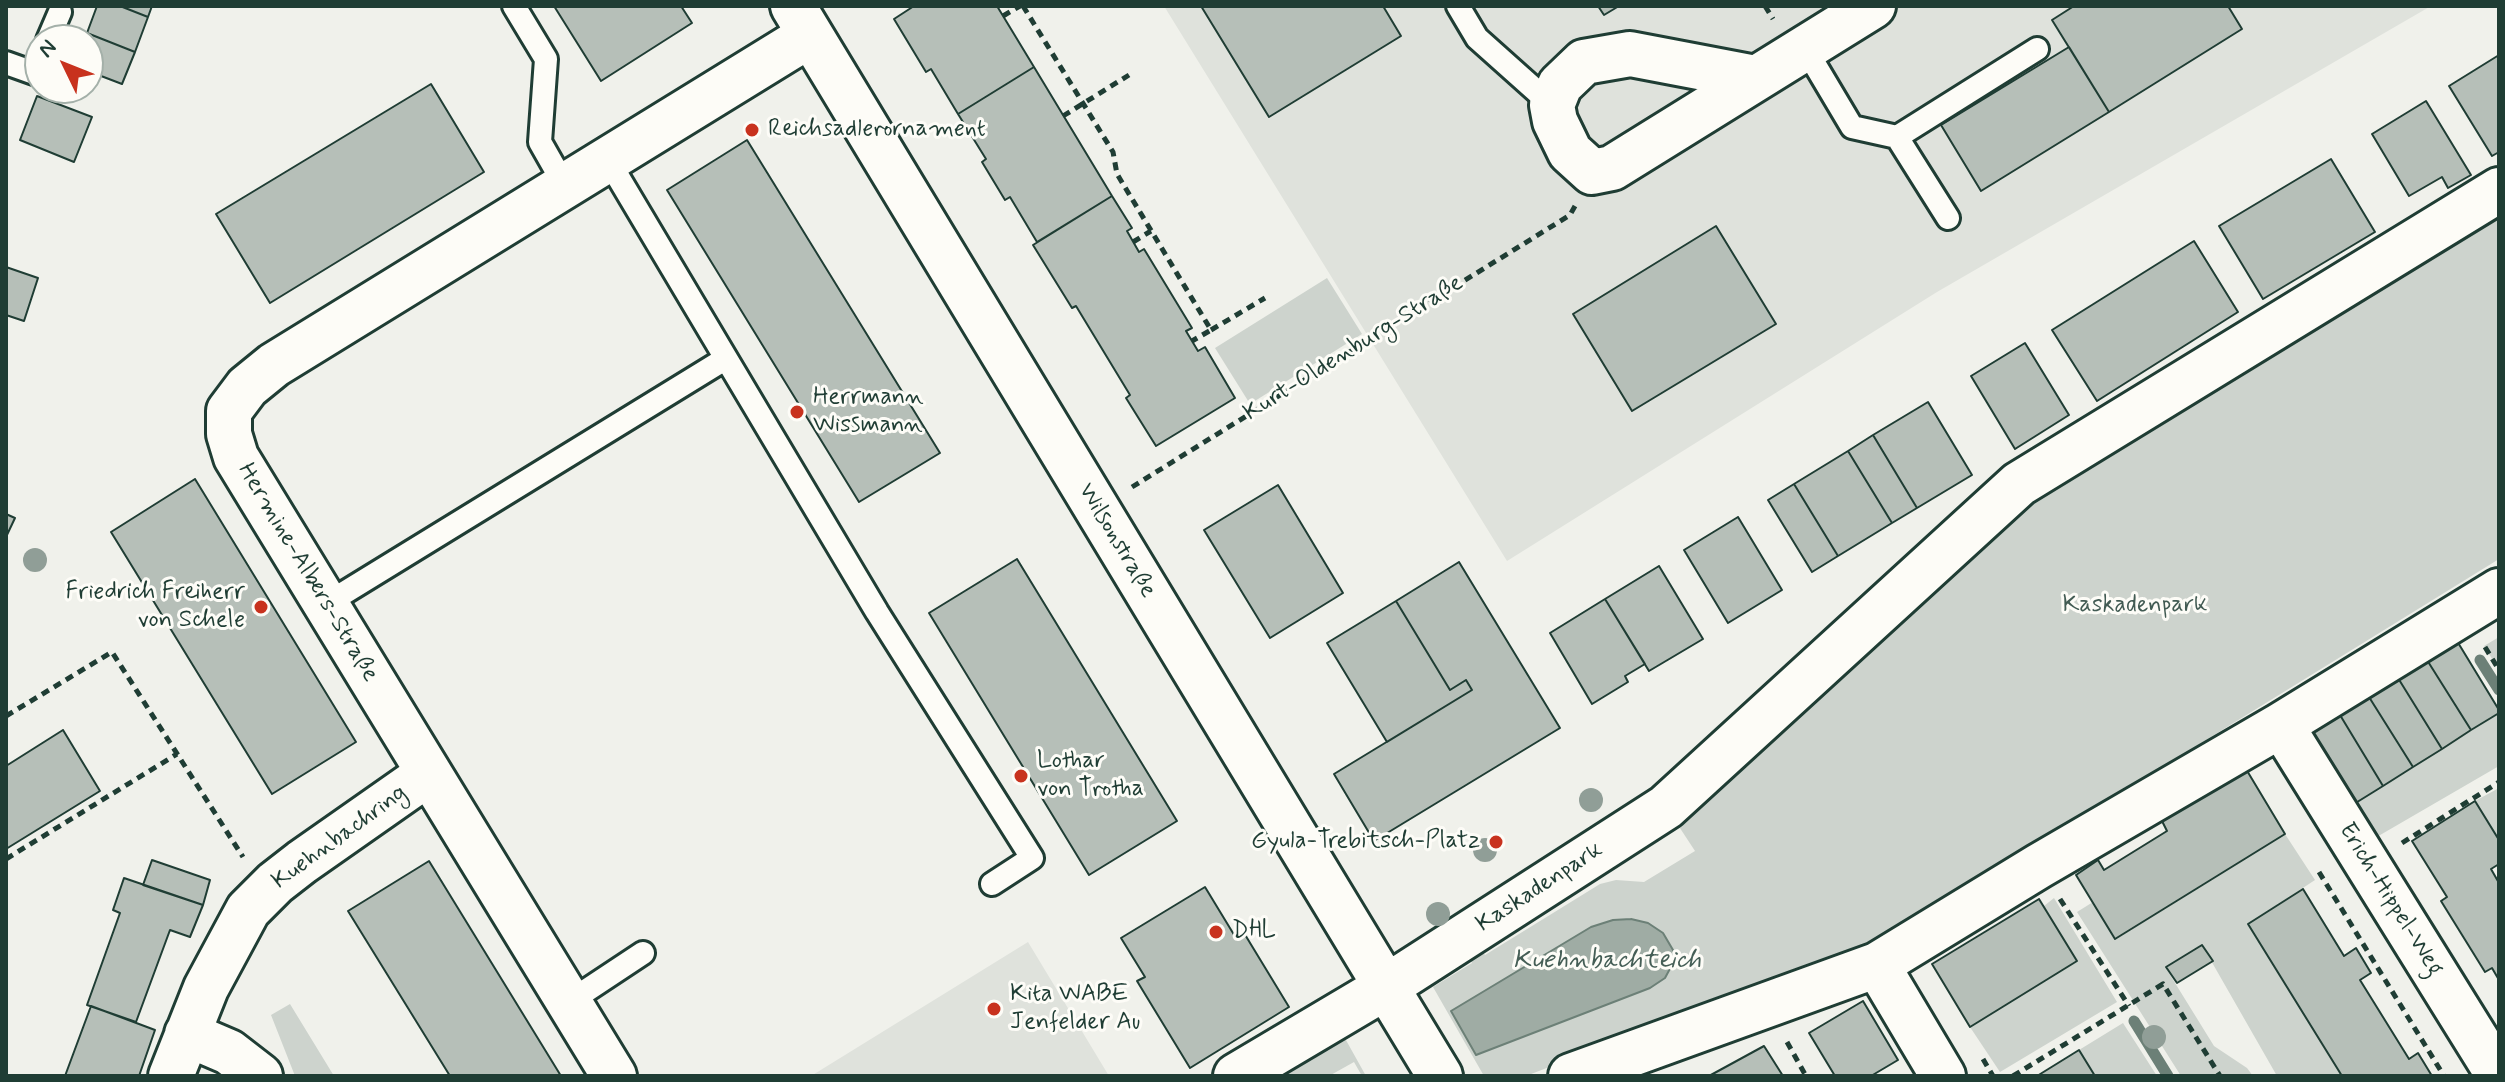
<!DOCTYPE html>
<html>
<head>
<meta charset="utf-8">
<style>
  body { margin:0 }
  #map { position:relative; width:2505px; height:1082px; overflow:hidden; background:#f0f1eb; font-family:Mynerve,sans-serif }
  canvas { display:block }
  .frame { position:absolute; inset:0; border:8px solid #1f3d34; pointer-events:none }
  .north { position:absolute; left:24px; top:24px; width:80px; height:80px; box-sizing:border-box; background:#fdfcf7; border:2px solid #a4b0a9; border-radius:50%; rotate:313deg; font-size:22px; font-weight:700; line-height:32px; text-align:center; color:#1f3d34 }
  .north::after { content:''; display:block; margin:auto; width:28px; height:36px; background:#c8321e; clip-path:polygon(50% 0,100% 100%,50% 72%,0 100%) }
</style>
</head>
<body>
<div id="map">
<canvas width="2505" height="1082"></canvas>
<div class="frame"></div>
<div class="north">N</div>
</div>
<script>
const g = document.querySelector('canvas').getContext('2d');
g.lineJoin = 'round';
function paint(path, color) { g.fillStyle = color; g.fill(path, 'evenodd'); }
const shape = rows => new Path2D(rows.map(r => 'M' + r).join(''));
function trace(path, color, width, dash) { g.strokeStyle = color; g.lineWidth = width; g.lineCap = dash ? 'butt' : 'round'; g.setLineDash(dash || []); g.stroke(path); }
function drawText(font, color, halo, rows, align = 'center') {
  g.font = font + ' Mynerve,sans-serif'; g.lineWidth = 6; g.setLineDash([]); g.textBaseline = 'middle'; g.strokeStyle = halo; g.fillStyle = color; for (const [text, x, y, turn = 0] of rows) {
    g.save(); g.translate(x, y); g.rotate((+turn || 0) * Math.PI / 180); g.textAlign = isNaN(turn) ? turn : align; if (halo) g.strokeText(text, 0, 0); g.fillText(text, 0, 0); g.restore();
  }
}
paint(shape([
  [1164,6,2431,6,1937,292,1507,561],
  [1028,942,1109,1076,811,1076]
]), '#dfe2dc');
paint(shape([
  [2499,207,2499,559,1921,916,1864,945,1526,1076,1484,1076,1433,987,1472,963,1468,955,1479,947,1485,955,1600,884,1616,880,1644,882,1695,851,1674,819,2035,489],
  [1327,278,1362,334,1250,404,1215,348],
  [2499,637,2499,670,2484,646],
  [2499,713,2499,766,2375,838,2354,804],
  [2499,788,2499,840,2475,801],
  [2285,834,2315,880,2248,924,2342,1076,2277,1076,2202,945,2167,967,2167,970,2214,1046,2247,1068,2253,1076,2181,1076,2077,912,2093,902,2116,939],
  [2054,898,2117,1002,2000,1072,1970,1027,2077,961,2044,906],
  [290,1004,334,1076,295,1076,271,1015],
  [2123,1023,2157,1076,2095,1076,2079,1050],
  [1342,1033,1366,1076,1362,1076,1354,1062,1329,1076,1273,1076]
]), '#cdd3cd');
const water = shape([
  [1631,919,1648,923,1663,933,1673,950,1673,963,1665,978,1650,988,1476,1055,1451,1011,1591,927,1613,920,1631,919]
]);
paint(water, '#9faca4');
trace(water, '#6c8077', 2);
trace(shape([
  [2480,660,2499,690],
  [2134,1021,2168,1076]
]), '#6c8077', 11);
const building = shape([
  [97,6,120,6,148,17,135,52,87,33,97,6],
  [120,6,152,6,148,17,120,6],
  [554,6,681,6,692,23,601,81,554,6],
  [914,6,997,6,1034,67,958,114,931,69,926,72,894,19,914,6],
  [1201,6,1383,6,1401,36,1269,117,1201,6],
  [1598,6,1619,6,1604,15,1598,6],
  [2074,6,2228,6,2242,29,2109,112,2052,20,2074,6],
  [87,33,135,52,122,84,88,71,88,40,83,40,87,33],
  [2069,47,2109,112,1981,191,1941,125,2069,47],
  [2499,55,2499,152,2492,156,2449,86,2499,55],
  [1034,67,1112,196,1037,242,1010,197,1005,200,982,162,986,159,958,114,1034,67],
  [431,84,484,172,270,303,216,214,431,84],
  [37,96,92,117,74,162,20,140,37,96],
  [2426,101,2471,175,2448,188,2442,177,2409,196,2372,134,2426,101],
  [747,140,940,453,859,502,667,190,747,140],
  [2331,159,2375,232,2263,299,2219,226,2331,159],
  [1112,196,1132,228,1127,231,1139,252,1144,249,1192,328,1186,331,1198,351,1205,347,1235,398,1156,446,1126,398,1130,395,1076,306,1072,308,1033,245,1112,196],
  [1716,226,1776,324,1632,411,1573,314,1716,226],
  [2194,241,2238,312,2097,401,2052,330,2194,241],
  [6,267,38,278,24,321,6,315,6,267],
  [2025,343,2069,415,2015,449,1971,376,2025,343],
  [1928,402,1972,475,1917,508,1873,435,1928,402],
  [1873,435,1917,508,1892,523,1848,451,1873,435],
  [1848,451,1892,523,1838,556,1794,484,1848,451],
  [195,479,356,742,272,794,111,532,195,479],
  [1794,484,1838,556,1812,572,1768,500,1794,484],
  [1278,485,1343,593,1270,638,1204,530,1278,485],
  [6,514,15,518,6,537,6,514],
  [1738,517,1782,590,1728,623,1684,550,1738,517],
  [1017,559,1177,821,1089,875,929,613,1017,559],
  [1459,562,1560,728,1374,841,1334,774,1472,690,1466,680,1450,690,1396,601,1459,562],
  [1659,566,1703,639,1649,671,1605,599,1659,566],
  [1605,599,1645,664,1625,676,1628,682,1592,704,1550,633,1605,599],
  [1396,601,1450,690,1466,680,1472,690,1387,742,1327,643,1396,601],
  [2457,641,2499,710,2499,713,2471,730,2427,660,2457,641],
  [2427,660,2471,730,2442,749,2398,678,2427,660],
  [2398,678,2442,749,2413,767,2369,697,2398,678],
  [2369,697,2413,767,2383,786,2340,715,2369,697],
  [2340,715,2383,786,2354,804,2310,733,2340,715],
  [63,730,100,791,6,849,6,766,63,730],
  [2246,769,2285,834,2115,939,2076,875,2098,860,2104,870,2167,831,2162,821,2246,769],
  [2475,801,2499,840,2499,864,2491,869,2499,883,2499,980,2492,968,2485,972,2441,901,2447,897,2412,841,2475,801],
  [152,860,210,880,203,905,143,885,152,860],
  [429,861,561,1076,450,1076,348,911,429,861],
  [124,878,203,905,190,937,170,930,136,1022,87,1005,120,913,113,910,124,878],
  [1205,887,1236,938,1244,933,1289,1007,1190,1068,1137,981,1145,977,1121,938,1205,887],
  [2303,889,2344,956,2356,948,2371,973,2360,980,2409,1059,2418,1053,2432,1076,2342,1076,2248,924,2303,889],
  [2039,899,2077,961,1970,1027,1932,964,2039,899],
  [2202,945,2213,961,2177,983,2166,967,2202,945],
  [1863,1001,1898,1060,1871,1076,1835,1076,1809,1033,1863,1001],
  [91,1006,155,1030,139,1076,65,1076,91,1006],
  [1764,1046,1783,1076,1709,1076,1764,1046],
  [2079,1050,2095,1076,2037,1076,2079,1050]
]);
paint(building, '#b6bfb8');
trace(building, '#1f3d34', 2);
const service = shape([
  [514,6,546,59,540,142,565,186],
  [1458,6,1477,38,1552,105],
  [48,40,60,12],
  [1805,48,1852,127,1897,137,1948,218],
  [6,63,34,73,40,59],
  [1897,137,2037,49],
  [608,160,877,612,1032,858,992,884],
  [326,604,725,359],
  [569,1002,643,953]
]);
const minor = shape([
  [793,6,1440,1076],
  [1756,78,1630,54,1584,62,1560,85,1552,105,1555,121,1570,152,1592,172,1612,168,1873,6],
  [2281,725,2499,1076],
  [1877,965,1943,1076],
  [187,1034,229,1052,260,1076],
  [171,1076,206,988,248,910,275,883,302,862,429,773],
  [614,1076,236,457,229,434,229,411,247,387,274,365,810,35],
  [1236,1076,1386,987,1666,807,2019,484,2499,190],
  [1571,1076,1877,965,2039,866,2281,725,2499,591]
]);
trace(service, '#1f3d34', 28);
trace(minor, '#1f3d34', 50);
trace(shape([
  [1023,6,1113,152,1117,174,1211,330,1192,341],
  [1765,6,1773,19],
  [1003,16,1020,6],
  [1063,116,1129,75],
  [1133,242,1151,231],
  [1211,330,1265,298],
  [1132,487,1570,215,1575,206],
  [2485,647,2499,670],
  [6,716,112,652,243,857],
  [2402,843,2499,782],
  [6,859,177,754],
  [2319,872,2444,1076],
  [2060,899,2129,1006],
  [1787,1042,1806,1076],
  [1983,1059,1993,1076],
  [2013,1076,2163,984,2220,1076]
]), '#1f3d34', 5, [8, 6]);
trace(service, '#fdfcf7', 22);
trace(minor, '#fdfcf7', 44);
g.fillStyle = '#909e97';
for (const [x, y] of [
  [35,560],
  [1591,800],
  [1485,850],
  [1438,914],
  [2154,1037]
]) { g.beginPath(); g.arc(x, y, 12, 0, 2 * Math.PI); g.fill(); }
for (const [x, y, r, color] of [
  [752,130,8,"#c8321e"],
  [797,412,8,"#c8321e"],
  [261,607,8,"#c8321e"],
  [1021,776,8,"#c8321e"],
  [1496,842,8,"#c8321e"],
  [1216,932,8,"#c8321e"],
  [994,1009,8,"#c8321e"]
]) { const dot = new Path2D(); dot.arc(x, y, r, 0, 2 * Math.PI); g.fillStyle = color; g.fill(dot); trace(dot, '#fdfcf7', 3); }
drawText('24px', '#1f3d34', '#fdfcf7', [
  ["Reichsadlerornament",768,130],
  ["Herrmann",813,398],
  ["Wissmann",813,426],
  ["Friedrich Freiherr",245,593,"right"],
  ["von Schele",245,621,"right"],
  ["Lothar",1037,762],
  ["von Trotha",1037,790],
  ["Gyula-Trebitsch-Platz",1480,842,"right"],
  ["DHL",1232,932],
  ["Kita WABE",1010,995],
  ["Jenfelder Au",1010,1023]
], 'left');
drawText('24px', '#1f3d34', '#fdfcf7', [
  ["Kurt-Oldenburg-Straße",1354,349,-32],
  ["Wilsonstraße",1116,541,59],
  ["Hermine-Albers-Straße",307,573,59],
  ["Kuehnbachring",340,838,-36],
  ["Kaskadenpark",1540,888,-33],
  ["Erich-Hippel-Weg",2390,900,58]
]);
drawText('24px', '#425b53', '#fdfcf7', [
  ["Kaskadenpark",2135,606]
]);
drawText('italic 26px', '#455e56', '#fdfcf7', [
  ["Kuehnbachteich",1607,962]
]);
</script>
</body>
</html>
